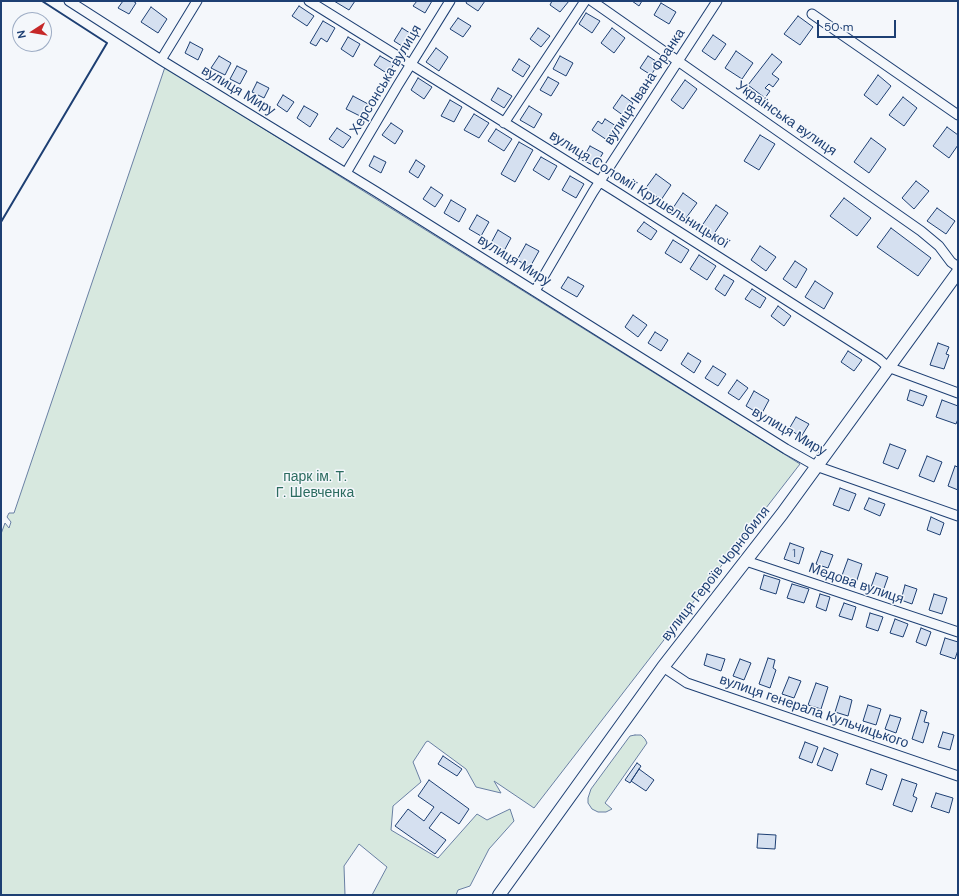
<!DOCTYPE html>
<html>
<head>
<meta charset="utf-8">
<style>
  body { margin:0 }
  #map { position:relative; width:959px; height:896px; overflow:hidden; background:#f4f7fb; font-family:"DM Sans",sans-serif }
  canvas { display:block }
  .frame { position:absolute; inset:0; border:2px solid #1d3f73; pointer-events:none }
  .north { position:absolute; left:12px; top:12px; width:40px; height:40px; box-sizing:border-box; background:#f4f7fb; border:1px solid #9eadc5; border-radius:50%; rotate:258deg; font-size:11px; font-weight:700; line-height:16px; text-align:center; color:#1d3f73 }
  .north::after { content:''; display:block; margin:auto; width:14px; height:18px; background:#c62828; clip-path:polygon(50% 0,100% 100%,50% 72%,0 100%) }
  .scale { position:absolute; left:817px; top:20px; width:79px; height:18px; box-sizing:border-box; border:2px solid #1d3f73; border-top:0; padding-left:5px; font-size:12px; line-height:14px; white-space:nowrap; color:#1d3f73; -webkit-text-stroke:3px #f4f7fb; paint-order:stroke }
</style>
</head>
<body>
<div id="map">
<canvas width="959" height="896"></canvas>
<div class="frame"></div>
<div class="north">N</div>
<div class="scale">50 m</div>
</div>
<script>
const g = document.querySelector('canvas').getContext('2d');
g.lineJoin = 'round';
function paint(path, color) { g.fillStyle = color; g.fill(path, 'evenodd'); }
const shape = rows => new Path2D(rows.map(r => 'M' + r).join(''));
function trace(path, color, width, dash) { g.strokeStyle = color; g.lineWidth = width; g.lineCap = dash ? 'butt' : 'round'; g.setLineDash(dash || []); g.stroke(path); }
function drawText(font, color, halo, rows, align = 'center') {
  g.font = font + ' "DM Sans",sans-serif'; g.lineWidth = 3; g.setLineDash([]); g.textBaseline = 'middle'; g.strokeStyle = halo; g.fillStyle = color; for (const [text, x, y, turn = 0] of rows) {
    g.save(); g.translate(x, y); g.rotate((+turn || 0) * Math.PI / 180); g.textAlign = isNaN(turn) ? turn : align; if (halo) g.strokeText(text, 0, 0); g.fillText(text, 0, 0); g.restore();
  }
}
const green = shape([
  [165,67,800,464,534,808,494,781,501,793,476,787,466,769,428,741,426,742,413,762,421,782,393,806,391,830,438,858,477,814,487,820,510,809,514,821,489,849,470,886,458,890,456,895,372,895,387,867,359,844,344,866,345,895,1,895,1,534,5,523,9,528,11,522,7,517,9,513,14,513,165,67],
  [635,735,641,735,645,739,647,743,605,803,612,809,606,812,598,812,592,809,588,803,588,798,591,789,627,740,630,736,635,735]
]);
paint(green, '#d7e8df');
trace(green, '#687fa3', 1);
const building = shape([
  [123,1,133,1,136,3,129,14,118,8,123,1],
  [334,1,355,1,349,10,334,1],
  [417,1,432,1,425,13,413,6,417,1],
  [467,1,485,1,478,11,466,3,467,1],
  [552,1,569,1,560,12,550,5,552,1],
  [632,1,642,1,639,6,632,1],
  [661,3,676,12,669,24,654,15,661,3],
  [299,6,314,16,307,26,292,16,299,6],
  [151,7,167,19,158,33,141,22,151,7],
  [586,13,600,21,592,33,579,24,586,13],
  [798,16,813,27,800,45,784,34,798,16],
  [458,18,471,26,463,37,450,29,458,18],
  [323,21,335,28,327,42,321,38,316,46,310,43,323,21],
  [402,28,413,35,405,48,394,41,402,28],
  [538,28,550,36,541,47,530,39,538,28],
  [612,28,625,38,614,53,601,43,612,28],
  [713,35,726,44,715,60,702,51,713,35],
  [348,37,360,44,353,57,341,49,348,37],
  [190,42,203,49,198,60,185,53,190,42],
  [436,48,448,57,439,71,426,62,436,48],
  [736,51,753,63,742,79,725,68,736,51],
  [772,54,782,62,772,74,779,79,773,87,769,84,765,88,770,91,765,98,748,85,772,54],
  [219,56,231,63,225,75,211,68,219,56],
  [380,56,394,64,388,74,374,65,380,56],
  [560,56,573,63,566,76,553,69,560,56],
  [648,56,659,63,651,75,640,68,648,56],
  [519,59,530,66,523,77,512,70,519,59],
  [237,66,247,71,240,84,230,79,237,66],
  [878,75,891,86,877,105,864,95,878,75],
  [548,77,559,83,551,96,540,90,548,77],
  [418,78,432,87,424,99,411,90,418,78],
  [685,80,697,89,683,109,671,100,685,80],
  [257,82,269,88,264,98,252,92,257,82],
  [498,88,512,96,504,108,491,100,498,88],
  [283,95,294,102,287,112,277,105,283,95],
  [622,95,633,103,624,116,613,108,622,95],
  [353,96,368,104,362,117,346,109,353,96],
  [903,97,917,108,904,126,889,115,903,97],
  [450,100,462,107,454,122,441,116,450,100],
  [304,106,318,114,310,127,297,118,304,106],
  [529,106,542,114,534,128,520,120,529,106],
  [474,114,489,123,479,138,464,130,474,114],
  [605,119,616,126,607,140,592,130,598,121,602,124,605,119],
  [391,123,403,131,395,144,382,135,391,123],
  [947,127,958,135,958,145,949,158,933,146,947,127],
  [337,128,351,137,343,148,329,139,337,128],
  [496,129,512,139,504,151,488,141,496,129],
  [760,135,775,144,759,170,744,161,760,135],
  [871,138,886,149,869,173,854,162,871,138],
  [519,142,533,150,515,182,501,174,519,142],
  [590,146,603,153,595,166,582,160,590,146],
  [374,156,386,162,381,173,369,166,374,156],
  [541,157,557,166,549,180,533,170,541,157],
  [416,160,425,166,418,178,409,172,416,160],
  [656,174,671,185,661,200,645,189,656,174],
  [570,176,584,184,576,198,562,190,570,176],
  [916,181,929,191,914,209,902,198,916,181],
  [431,187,443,195,435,207,423,199,431,187],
  [683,193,697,203,686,218,673,208,683,193],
  [844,198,871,218,857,236,830,216,844,198],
  [451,200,466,209,459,222,444,213,451,200],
  [716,205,728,213,711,238,699,230,716,205],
  [937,208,955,221,946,234,927,221,937,208],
  [477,215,489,222,481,236,469,229,477,215],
  [644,222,657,231,651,240,637,231,644,222],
  [891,228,931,258,918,276,877,247,891,228],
  [498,230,511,238,504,251,491,243,498,230],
  [673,240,689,250,681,263,665,253,673,240],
  [526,244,539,251,530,267,517,260,526,244],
  [760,246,776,257,766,271,751,260,760,246],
  [699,255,716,266,707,280,690,269,699,255],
  [795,261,807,269,796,288,783,279,795,261],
  [724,275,734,281,725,296,715,289,724,275],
  [568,277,584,286,577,297,561,288,568,277],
  [815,281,833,293,824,309,805,297,815,281],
  [752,289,766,298,760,308,745,299,752,289],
  [778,306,791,316,784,326,771,316,778,306],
  [633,315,647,325,638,337,625,327,633,315],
  [655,332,668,340,661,351,648,343,655,332],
  [938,343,949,347,946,354,949,355,944,369,930,365,938,343],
  [848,351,862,360,854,371,841,362,848,351],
  [688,353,701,361,694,373,681,364,688,353],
  [713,366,726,374,718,386,705,378,713,366],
  [737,380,748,388,739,400,728,393,737,380],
  [910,390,927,396,923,406,907,400,910,390],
  [754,391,769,400,761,415,746,406,754,391],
  [942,400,958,406,958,419,956,424,936,417,942,400],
  [796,417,809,424,801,437,789,429,796,417],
  [890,444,906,450,898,469,883,463,890,444],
  [927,456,942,462,934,482,919,476,927,456],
  [955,466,958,467,958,490,948,486,955,466],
  [840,488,856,494,849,511,833,505,840,488],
  [869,498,885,504,880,516,864,509,869,498],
  [931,517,944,523,940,535,927,530,931,517],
  [790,543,804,548,799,564,784,559,790,543],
  [821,551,833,555,828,568,816,564,821,551],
  [848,559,862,564,856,583,841,578,848,559],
  [876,573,888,577,882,594,870,590,876,573],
  [764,575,780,580,776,594,760,589,764,575],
  [792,584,809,589,804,603,787,598,792,584],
  [905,585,917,589,912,604,901,600,905,585],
  [820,594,830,597,826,611,816,607,820,594],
  [934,594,947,598,942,614,929,610,934,594],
  [844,603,856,607,852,620,839,616,844,603],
  [870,613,883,617,878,631,866,627,870,613],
  [895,619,908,624,903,637,890,633,895,619],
  [921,628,931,632,926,646,916,642,921,628],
  [945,638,958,642,958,650,955,659,940,654,945,638],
  [707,654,725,659,721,671,704,665,707,654],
  [768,658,775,660,773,668,776,670,770,688,759,684,768,658],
  [740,659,751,663,744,680,733,676,740,659],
  [789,677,801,681,794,698,782,694,789,677],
  [816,683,828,687,821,709,808,705,816,683],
  [840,696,852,700,848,716,835,712,840,696],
  [868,705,881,709,876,725,863,721,868,705],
  [921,710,927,712,924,722,929,723,923,743,912,739,921,710],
  [890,715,901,718,896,733,885,729,890,715],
  [943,732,954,735,950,750,938,747,943,732],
  [805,742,818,747,812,763,799,758,805,742],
  [824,748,838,754,832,771,817,765,824,748],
  [443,756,462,769,457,776,438,764,443,756],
  [637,763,641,766,630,783,625,780,637,763],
  [639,769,654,780,646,791,631,781,639,769],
  [871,769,887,775,882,790,866,784,871,769],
  [902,779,917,784,913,796,917,798,912,812,893,805,902,779],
  [429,780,469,809,459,824,441,812,429,828,446,840,435,854,395,826,408,809,424,821,434,807,418,796,429,780],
  [936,793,953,798,949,813,931,807,936,793],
  [758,834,776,835,775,849,757,848,758,834]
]);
paint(building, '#d5e0f0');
trace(building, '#1d3f73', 1);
const minor = shape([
  [69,1,161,60,375,191,786,449,816,466,958,516],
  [309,1,618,193,879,359,888,367,958,393],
  [592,1,921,231,939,246,951,262,958,267],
  [812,14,958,115],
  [161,60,197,1],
  [504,123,585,1],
  [346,173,398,85,450,1],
  [535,291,593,192,717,1],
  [746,561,958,632],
  [663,667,687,683,958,776]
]);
const tertiary = shape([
  [499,895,663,667,782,514,958,272]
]);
trace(minor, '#1d3f73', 11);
trace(tertiary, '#1d3f73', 14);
trace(minor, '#f4f7fb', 9);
trace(tertiary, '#f4f7fb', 12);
trace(shape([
  [1,222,107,43,42,1]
]), '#1d3f73', 2);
drawText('12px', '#4b6792', null, [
  ["1",794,554]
]);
drawText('14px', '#1d3f73', '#f4f7fb', [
  ["Херсонська вулиця",386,80,-59],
  ["вулиця Івана Франка",645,87,-57],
  ["вулиця Миру",238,91,31],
  ["Українська вулиця",786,119,35],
  ["вулиця Соломії Крушельницької",639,190,32],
  ["вулиця Миру",514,261,32],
  ["вулиця Миру",789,432,30],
  ["вулиця Героїв Чорнобиля",716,574,-52],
  ["Медова вулиця",856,584,19],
  ["вулиця генерала Кульчицького",814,712,19]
]);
drawText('14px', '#2c6c60', '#f4f7fb', [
  ["парк ім. Т.",315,477],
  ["Г. Шевченка",315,493]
]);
</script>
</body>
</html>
